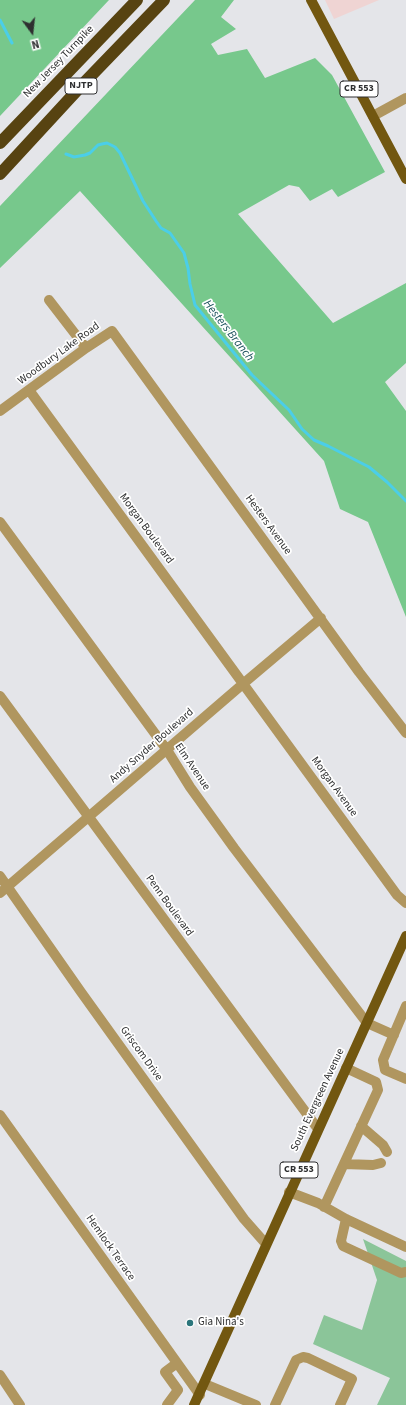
<!DOCTYPE html>
<html>
<head>
<meta charset="utf-8">
<style>
  body { margin:0 }
  #map { position:relative; width:406px; height:1405px; overflow:hidden; background:#e4e5e9; font-family:"Source Sans 3",sans-serif }
  canvas { display:block }
  .north { position:absolute; left:12px; top:12px; width:40px; height:40px; -webkit-text-stroke:3px #fff; paint-order:stroke; rotate:165deg; font-size:11px; font-weight:700; line-height:16px; text-align:center; color:#2e2f30 }
  .north::after { content:''; display:block; margin:auto; width:14px; height:18px; background:#2e2f30; clip-path:polygon(50% 0,100% 100%,50% 72%,0 100%) }
</style>
</head>
<body>
<div id="map">
<canvas width="406" height="1405"></canvas>
<div class="north">N</div>
</div>
<script>
const g = document.querySelector('canvas').getContext('2d');
g.lineJoin = 'round';
function paint(path, color) { g.fillStyle = color; g.fill(path, 'evenodd'); }
const shape = rows => new Path2D(rows.map(r => 'M' + r).join(''));
function trace(path, color, width, dash) { g.strokeStyle = color; g.lineWidth = width; g.lineCap = dash ? 'butt' : 'round'; g.setLineDash(dash || []); g.stroke(path); }
function drawText(font, color, halo, rows, align = 'center') {
  g.font = font + ' "Source Sans 3",sans-serif'; g.lineWidth = 3.5; g.setLineDash([]); g.textBaseline = 'middle'; g.strokeStyle = halo; g.fillStyle = color; for (const [text, x, y, turn = 0] of rows) {
    g.save(); g.translate(x, y); g.rotate((+turn || 0) * Math.PI / 180); g.textAlign = isNaN(turn) ? turn : align; if (halo) g.strokeText(text, 0, 0); g.fillText(text, 0, 0); g.restore();
  }
}
paint(shape([
  [325,0,379,0,334,19]
]), '#efd4d3');
paint(shape([
  [363,1239,406,1261,406,1405,377,1405,390,1378,313,1344,324,1315,362,1330,377,1280]
]), '#8bc599');
paint(shape([
  [0,0,109,0,0,116],
  [195,0,234,0,221,17,236,29,211,44,218,55,247,49,265,78,315,58,332,75,385,172,338,197,332,189,310,201,299,187,289,185,238,214,333,323,406,283,406,363,385,382,406,411,406,617,368,522,340,509,324,461,80,191,0,268,0,206]
]), '#77c88c');
trace(shape([
  [0,20,12,43],
  [66,154,74,157,85,155,90,153,98,145,102,144,107,143,115,147,120,153,143,201,156,221,161,228,170,233,184,253,188,268,190,284,195,305,252,375,289,410,302,429,314,440,328,446,369,467,387,482,406,501]
]), '#4bcee8', 3);
trace(shape([
  [373,116,406,98],
  [49,300,86,348],
  [29,390,397,895,406,903],
  [0,411,86,348,112,331,359,672,406,733],
  [0,522,167,750,190,787,234,848,367,1023,394,1035],
  [0,696,318,1129],
  [0,876,81,992,244,1219,266,1244],
  [0,893,244,683,321,618],
  [406,1006,383,1060,385,1070,406,1079],
  [0,1115,200,1395],
  [361,1126,383,1145,387,1152],
  [344,1164,373,1165,381,1163],
  [289,1192,318,1203,346,1219,406,1247],
  [324,1207,378,1090,376,1082,346,1068],
  [346,1219,341,1241,343,1246,401,1273,406,1272],
  [0,1375,20,1405],
  [205,1384,256,1405],
  [167,1405,178,1390,165,1372,177,1363],
  [275,1405,296,1360,303,1357,308,1358,352,1379,340,1405]
]), '#b0965f', 10);
trace(shape([
  [311,0,406,179],
  [194,1405,406,936]
]), '#725710', 10);
trace(shape([
  [0,143,137,0],
  [0,174,83,84,164,0]
]), '#574311', 12);
for (const [x, y, r, color] of [
  [190,1323,4,"#2b757b"]
]) { const dot = new Path2D(); dot.arc(x, y, r, 0, 2 * Math.PI); g.fillStyle = color; g.fill(dot); trace(dot, '#fff', 1.5); }
for (const [x, y, w] of [
  [81,86,32],
  [359,89,38],
  [299,1170,38]
]) { const box = new Path2D(); box.roundRect(x - w / 2, y - 8, w, 16, 3); g.fillStyle = '#fff'; g.fill(box); trace(box, '#2e2f30', 1); }
drawText('bold 10px', '#2e2f30', null, [
  ["NJTP",81,86],
  ["CR 553",359,89],
  ["CR 553",299,1170]
]);
drawText('11px', '#2e2f30', '#fff', [
  ["New Jersey Turnpike",59,62,-46],
  ["Woodbury Lake Road",59,354,-36],
  ["Hesters Avenue",268,525,54],
  ["Morgan Boulevard",146,529,54],
  ["Andy Snyder Boulevard",152,746,-41],
  ["Elm Avenue",192,767,56],
  ["Morgan Avenue",334,787,54],
  ["Penn Boulevard",169,906,54],
  ["Griscom Drive",141,1054,54],
  ["South Evergreen Avenue",318,1100,-65],
  ["Hemlock Terrace",110,1248,55]
]);
drawText('11px', '#2e2f30', '#fff', [
  ["Gia Nina's",198,1323]
], 'left');
drawText('italic 12px', '#174e59', '#fff', [
  ["Hesters Branch",228,331,52]
]);
</script>
</body>
</html>
